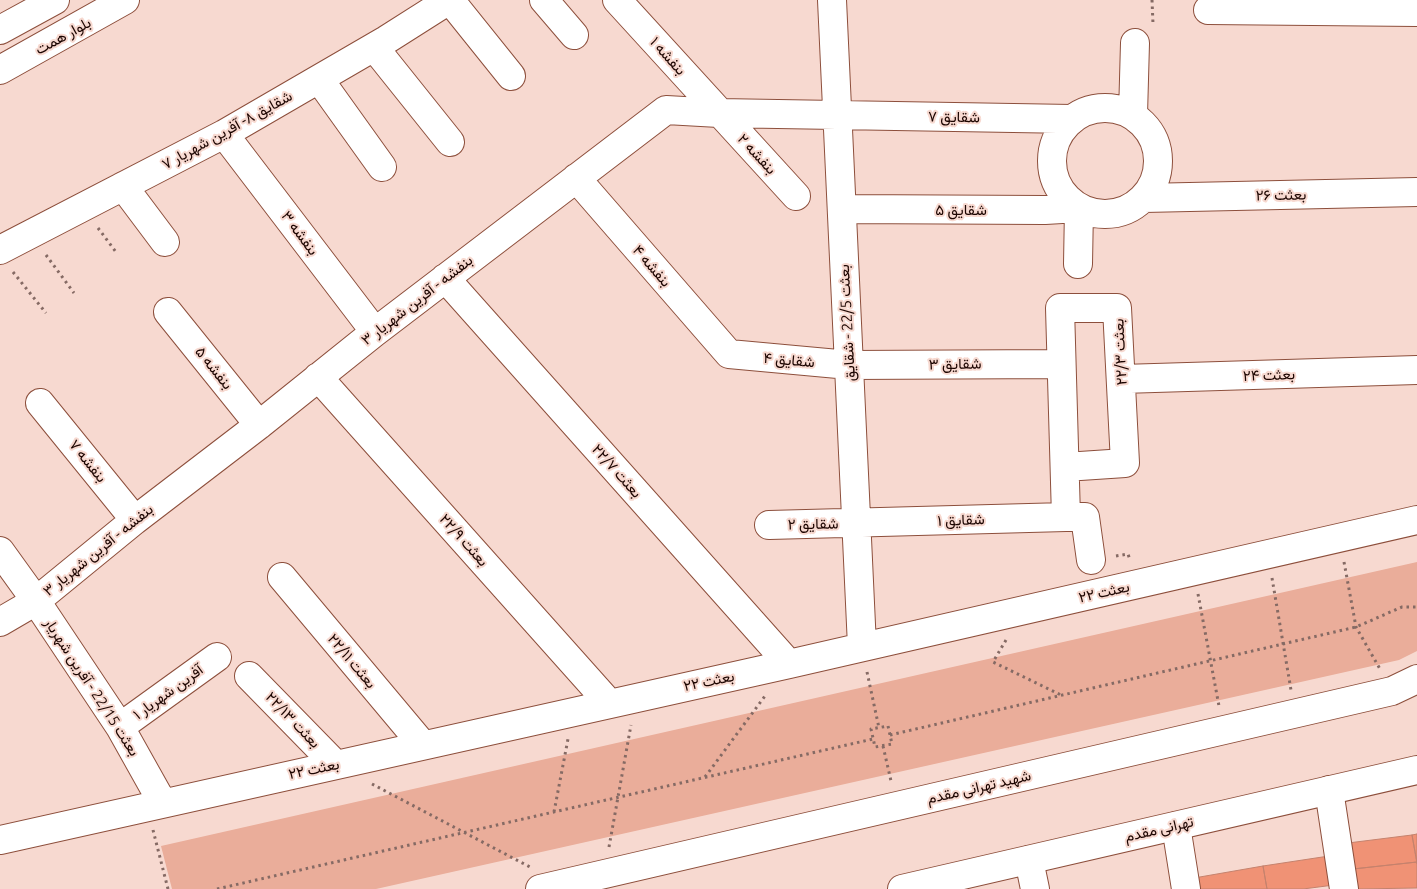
<!DOCTYPE html>
<html>
<head>
<meta charset="utf-8">
<style>
  body { margin:0 }
  canvas { display:block; background:#f7d9d0 }
</style>
</head>
<body>
<canvas width="1417" height="889"></canvas>
<script>
const g = document.querySelector('canvas').getContext('2d');
g.lineJoin = 'round';
function paint(path, color) { g.fillStyle = color; g.fill(path, 'evenodd'); }
const shape = rows => new Path2D(rows.map(r => 'M' + r).join(''));
function trace(path, color, width, dash) { g.strokeStyle = color; g.lineWidth = width; g.lineCap = dash ? 'butt' : 'round'; g.setLineDash(dash || []); g.stroke(path); }
function drawText(font, color, halo, rows, align = 'center') {
  g.font = font + ' Ubuntu,Vazirmatn,sans-serif'; g.lineWidth = 4; g.setLineDash([]); g.textBaseline = 'middle'; g.strokeStyle = halo; g.fillStyle = color; for (const [text, x, y, turn = 0] of rows) {
    g.save(); g.translate(x, y); g.rotate((+turn || 0) * Math.PI / 180); g.textAlign = isNaN(turn) ? turn : align; if (halo) g.strokeText(text, 0, 0); g.fillText(text, 0, 0); g.restore();
  }
}
paint(shape([
  [1417,562,1417,651,1399,660,376,889,172,889,161,846]
]), '#eaad9a');
const building = shape([
  [1417,834,1417,864,1412,835,1417,834],
  [1412,835,1417,862,1353,869,1348,843,1412,835],
  [1329,856,1334,885,1303,889,1267,889,1263,866,1329,856],
  [1417,862,1417,888,1357,889,1353,869,1417,862],
  [1263,866,1267,889,1196,889,1194,878,1263,866]
]);
paint(building, '#f09275');
trace(building, '#c5826d', 1);
const minor = shape([
  [450,0,511,76],
  [544,0,574,35],
  [617,0,796,196],
  [832,0,862,646],
  [1208,10,1417,12],
  [374,47,450,142],
  [319,79,382,167],
  '1052 161a53 53 0 1 1 106 0a53 53 0 1 1-106 0Z',
  [1133,115,1135,43],
  [224,134,375,332],
  [576,178,729,354,849,365,1061,364],
  [123,186,165,242],
  [1144,198,1417,192],
  [842,209,1045,210,1079,208,1078,264],
  [0,250,224,134,386,40,449,0],
  [445,278,789,664],
  [168,312,259,425],
  [318,377,609,703],
  [1122,379,1417,370],
  [40,403,135,520],
  [1065,467,1125,463,1117,308,1060,308,1066,517,1085,517,1091,560],
  [769,525,1066,517],
  [0,551,36,601,120,727,162,802],
  [282,577,422,744],
  [0,622,36,601,135,520,259,425,375,332,666,110,719,113,1072,119],
  [249,676,336,765],
  [120,727,217,657],
  [1329,790,1344,889],
  [1176,826,1186,889],
  [0,840,789,664,1417,520],
  [1029,860,1035,889]
]);
const tertiary = shape([
  [0,30,55,0],
  [0,70,125,0]
]);
const secondary = shape([
  [540,889,1392,691,1417,679],
  [902,889,1417,770]
]);
trace(minor, '#8d4f3c', 30);
trace(tertiary, '#8d4f3c', 30);
trace(secondary, '#8d4f3c', 30);
trace(shape([
  [1152,0,1153,24],
  [98,228,116,252],
  [46,255,74,293],
  [13,272,46,313],
  [1116,556,1128,554,1130,560],
  [1344,562,1356,627,1380,669],
  [1272,578,1291,690],
  [1198,594,1219,706],
  [1006,640,993,662,1061,695],
  [867,672,879,728],
  [888,726,892,744,875,747,871,729,888,726],
  [890,735,1356,627,1402,607,1417,607],
  [883,746,891,781],
  [705,777,765,696],
  [372,784,530,867],
  [554,812,568,739],
  [153,830,168,889],
  [609,847,631,725],
  [217,889,873,739]
]), '#856a64', 3, [2.5, 4]);
trace(minor, '#fff', 28);
trace(tertiary, '#fff', 28);
trace(secondary, '#fff', 28);
drawText('15px', '#1c0501', '#f7d9d0', [
  ["بلوار همت",63,36,-29],
  ["بنفشه ۱",668,56,48],
  ["شقایق ۷",954,117,1],
  ["شقایق ۸- آفرین شهریار ۷",227,130,-29],
  ["بنفشه ۲",757,154,47],
  ["بعثت ۲۶",1281,195,-1],
  ["شقایق ۵",961,210],
  ["بنفشه ۳",300,233,53],
  ["بنفشه ۴",652,266,49],
  ["بنفشه - آفرین شهریار ۳",417,300,-38],
  ["بعثت 22/5 - شقایق",847,323,-93],
  ["بعثت ۲۲/۳",1120,352,-93],
  ["شقایق ۴",789,360,5],
  ["شقایق ۳",955,364,-1],
  ["بنفشه ۵",214,368,51],
  ["بعثت ۲۴",1269,375,-2],
  ["بنفشه ۷",88,461,51],
  ["بعثت ۲۲/۷",617,471,48],
  ["شقایق ۱",961,520,-2],
  ["شقایق ۲",813,524,-1],
  ["بعثت ۲۲/۹",464,540,48],
  ["بنفشه - آفرین شهریار ۳",98,550,-39],
  ["بعثت ۲۲",1104,592,-13],
  ["بعثت ۲۲/۱۱",352,661,50],
  ["بعثت ۲۲",709,681,-12],
  ["بعثت 22/15 - آفرین شهریار",92,687,57],
  ["آفرین شهریار ۱",168,692,-36],
  ["بعثت ۲۲/۱۳",293,720,46],
  ["بعثت ۲۲",314,769,-12],
  ["شهید تهرانی مقدم",979,787,-13],
  ["تهرانی مقدم",1159,829,-13]
]);
</script>
</body>
</html>
